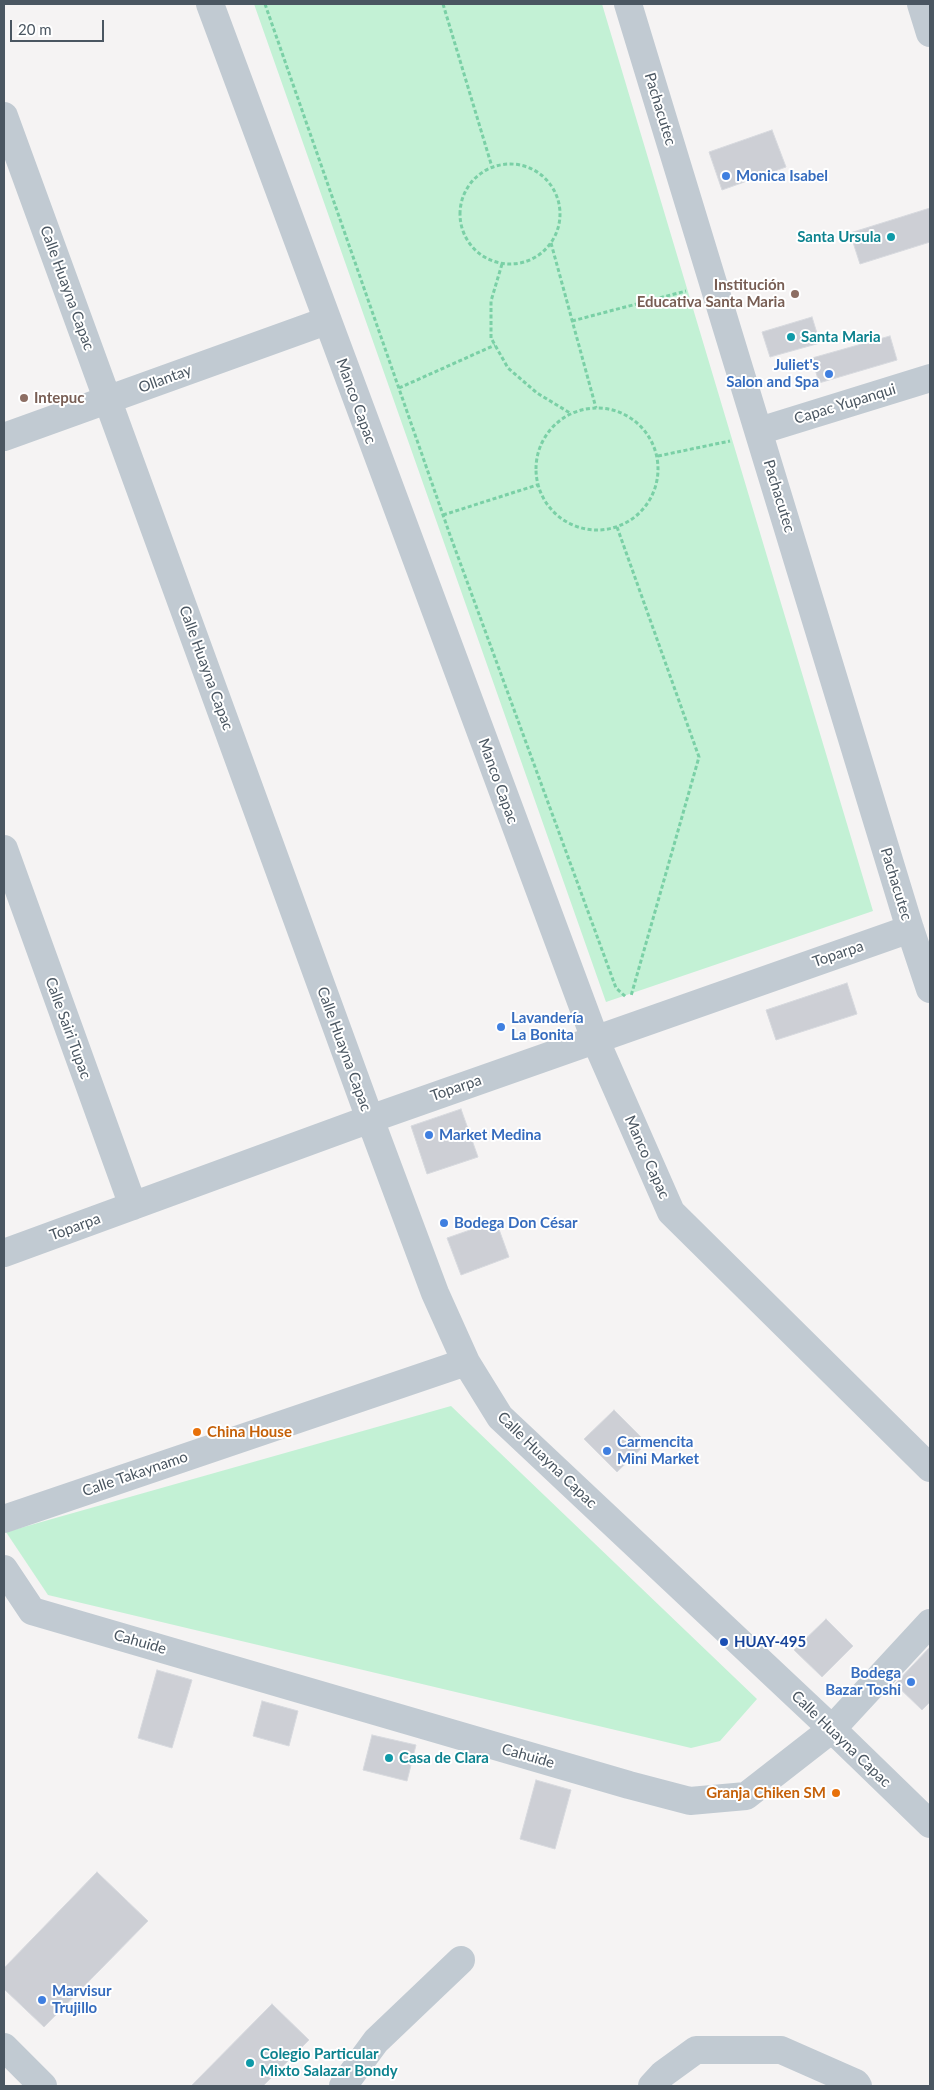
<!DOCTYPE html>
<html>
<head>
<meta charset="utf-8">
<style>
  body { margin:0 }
  #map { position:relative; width:934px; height:2090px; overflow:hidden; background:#f5f3f3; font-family:Lato,sans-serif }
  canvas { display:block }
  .frame { position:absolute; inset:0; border:5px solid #4a5661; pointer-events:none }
  .scale { position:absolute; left:10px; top:20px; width:94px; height:22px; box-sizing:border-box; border:2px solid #4a5661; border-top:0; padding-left:6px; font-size:15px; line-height:18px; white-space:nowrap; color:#4a5661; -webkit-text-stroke:4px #fff; paint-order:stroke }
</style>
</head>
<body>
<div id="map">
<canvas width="934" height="2090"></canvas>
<div class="frame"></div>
<div class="scale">20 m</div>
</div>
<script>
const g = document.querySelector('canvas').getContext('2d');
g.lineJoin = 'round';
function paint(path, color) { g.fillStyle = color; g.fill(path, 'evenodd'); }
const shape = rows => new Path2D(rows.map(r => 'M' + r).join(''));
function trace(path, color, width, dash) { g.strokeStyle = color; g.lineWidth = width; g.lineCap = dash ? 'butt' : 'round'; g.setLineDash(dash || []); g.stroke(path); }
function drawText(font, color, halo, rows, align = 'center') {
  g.font = font + ' Lato,sans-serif'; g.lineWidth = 4; g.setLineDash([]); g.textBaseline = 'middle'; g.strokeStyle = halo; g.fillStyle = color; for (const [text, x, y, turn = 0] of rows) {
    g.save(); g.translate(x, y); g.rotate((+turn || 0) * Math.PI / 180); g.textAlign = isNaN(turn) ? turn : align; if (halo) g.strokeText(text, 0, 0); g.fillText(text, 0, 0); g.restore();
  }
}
paint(shape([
  [254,4,602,4,873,911,606,1002],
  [451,1406,757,1699,720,1741,691,1748,48,1595,6,1532]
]), '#c3f1d5');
const building = shape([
  [772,130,786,167,722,190,709,152,772,130],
  [930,208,930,242,860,264,850,233,930,208],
  [812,317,820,343,770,357,762,332,812,317],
  [890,336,897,360,819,383,812,358,890,336],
  [847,983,857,1014,776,1040,766,1010,847,983],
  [461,1109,478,1157,427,1174,411,1126,461,1109],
  [496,1221,509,1257,461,1275,447,1238,496,1221],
  [614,1410,647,1443,617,1472,584,1439,614,1410],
  [826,1619,853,1646,822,1677,794,1650,826,1619],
  [930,1647,930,1702,922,1710,895,1684,930,1647],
  [157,1670,192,1680,172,1748,138,1738,157,1670],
  [262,1701,298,1711,289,1746,253,1736,262,1701],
  [372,1735,416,1745,407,1781,363,1770,372,1735],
  [536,1780,571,1790,555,1849,520,1839,536,1780],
  [97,1872,148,1921,44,2027,4,1989,4,1968,97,1872],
  [272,2004,309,2040,263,2086,191,2086,272,2004]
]);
paint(building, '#cdcfd5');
trace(building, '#d7d9de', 1);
trace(shape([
  [265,4,450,535,616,988,626,997],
  [443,4,492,167],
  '460 214a50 50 0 1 1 100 0a50 50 0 1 1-100 0Z',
  [551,243,596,408],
  [502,264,491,301,491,338,508,368,537,393,570,413],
  [572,321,686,291],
  [399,388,495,345],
  '536 469a61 61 0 1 1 122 0a61 61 0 1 1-122 0Z',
  [658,456,730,441],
  [443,515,537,485],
  [617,527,699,757,631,996]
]), '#7ad0a6', 3, [4, 2.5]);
trace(shape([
  [210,4,595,1039,671,1212,930,1468],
  [628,4,910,929,930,989],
  [921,4,930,33],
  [4,116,370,1119,435,1293,466,1362,500,1417,832,1729,930,1824],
  [759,431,930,378],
  [4,437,326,321],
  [4,849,133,1206],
  [4,1253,370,1119,910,929],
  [4,1519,466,1362],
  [4,1569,32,1611,629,1785,690,1801,746,1796,832,1729,930,1623],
  [4,2047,43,2086],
  [343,2086,376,2041,461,1960],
  [652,2086,663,2074,696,2050,781,2050,856,2083,858,2086]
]), '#c1cad2', 28);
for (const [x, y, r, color] of [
  [726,176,5,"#3f7fe0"],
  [891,237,5,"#0f9aa8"],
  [795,294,5,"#8d6e63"],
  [791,337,5,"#0f9aa8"],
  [829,374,5,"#3f7fe0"],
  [24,398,5,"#8d6e63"],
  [501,1027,5,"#3f7fe0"],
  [429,1135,5,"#3f7fe0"],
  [444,1223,5,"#3f7fe0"],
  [197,1432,5,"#e8710a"],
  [607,1451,5,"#3f7fe0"],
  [724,1642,5,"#1a4fb4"],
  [911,1682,5,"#3f7fe0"],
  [389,1758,5,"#0f9aa8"],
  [836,1793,5,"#e8710a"],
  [42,2000,5,"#3f7fe0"],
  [250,2063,5,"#0f9aa8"]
]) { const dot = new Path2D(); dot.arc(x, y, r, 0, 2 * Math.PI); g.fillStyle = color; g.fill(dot); trace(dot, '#fff', 2); }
drawText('15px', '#4a5661', '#fff', [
  ["Pachacutec",660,109,73],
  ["Calle Huayna Capac",67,288,70],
  ["Ollantay",165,379,-20],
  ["Manco Capac",356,401,70],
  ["Capac Yupanqui",845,404,-17],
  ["Pachacutec",779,496,73],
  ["Calle Huayna Capac",206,668,70],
  ["Manco Capac",498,781,70],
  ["Pachacutec",896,884,73],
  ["Toparpa",838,954,-19],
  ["Calle Sairi Tupac",68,1028,70],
  ["Calle Huayna Capac",344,1049,70],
  ["Toparpa",456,1088,-19],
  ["Manco Capac",647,1157,66],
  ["Toparpa",75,1227,-20],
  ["Calle Huayna Capac",547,1460,44],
  ["Calle Takaynamo",135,1474,-19],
  ["Cahuide",140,1642,16],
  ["Calle Huayna Capac",841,1739,44],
  ["Cahuide",528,1756,16]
]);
drawText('bold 15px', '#366cbe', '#fff', [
  ["Monica Isabel",736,176],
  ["Juliet's",819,365,"right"],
  ["Salon and Spa",819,382,"right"],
  ["Lavandería",511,1018],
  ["La Bonita",511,1035],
  ["Market Medina",439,1135],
  ["Bodega Don César",454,1223],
  ["Carmencita",617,1442],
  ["Mini Market",617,1459],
  ["Bodega",901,1673,"right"],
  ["Bazar Toshi",901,1690,"right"],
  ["Marvisur",52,1991],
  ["Trujillo",52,2008]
], 'left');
drawText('bold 15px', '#0d838f', '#fff', [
  ["Santa Ursula",881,237,"right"],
  ["Santa Maria",801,337],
  ["Casa de Clara",399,1758],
  ["Colegio Particular",260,2054],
  ["Mixto Salazar Bondy",260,2071]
], 'left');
drawText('bold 15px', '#785e54', '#fff', [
  ["Institución",785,285],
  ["Educativa Santa Maria",785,302],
  ["Intepuc",34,398,"left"]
], 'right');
drawText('bold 15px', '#c56008', '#fff', [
  ["China House",207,1432],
  ["Granja Chiken SM",826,1793,"right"]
], 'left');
drawText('bold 15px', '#164399', '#fff', [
  ["HUAY-495",734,1642]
], 'left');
</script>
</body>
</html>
